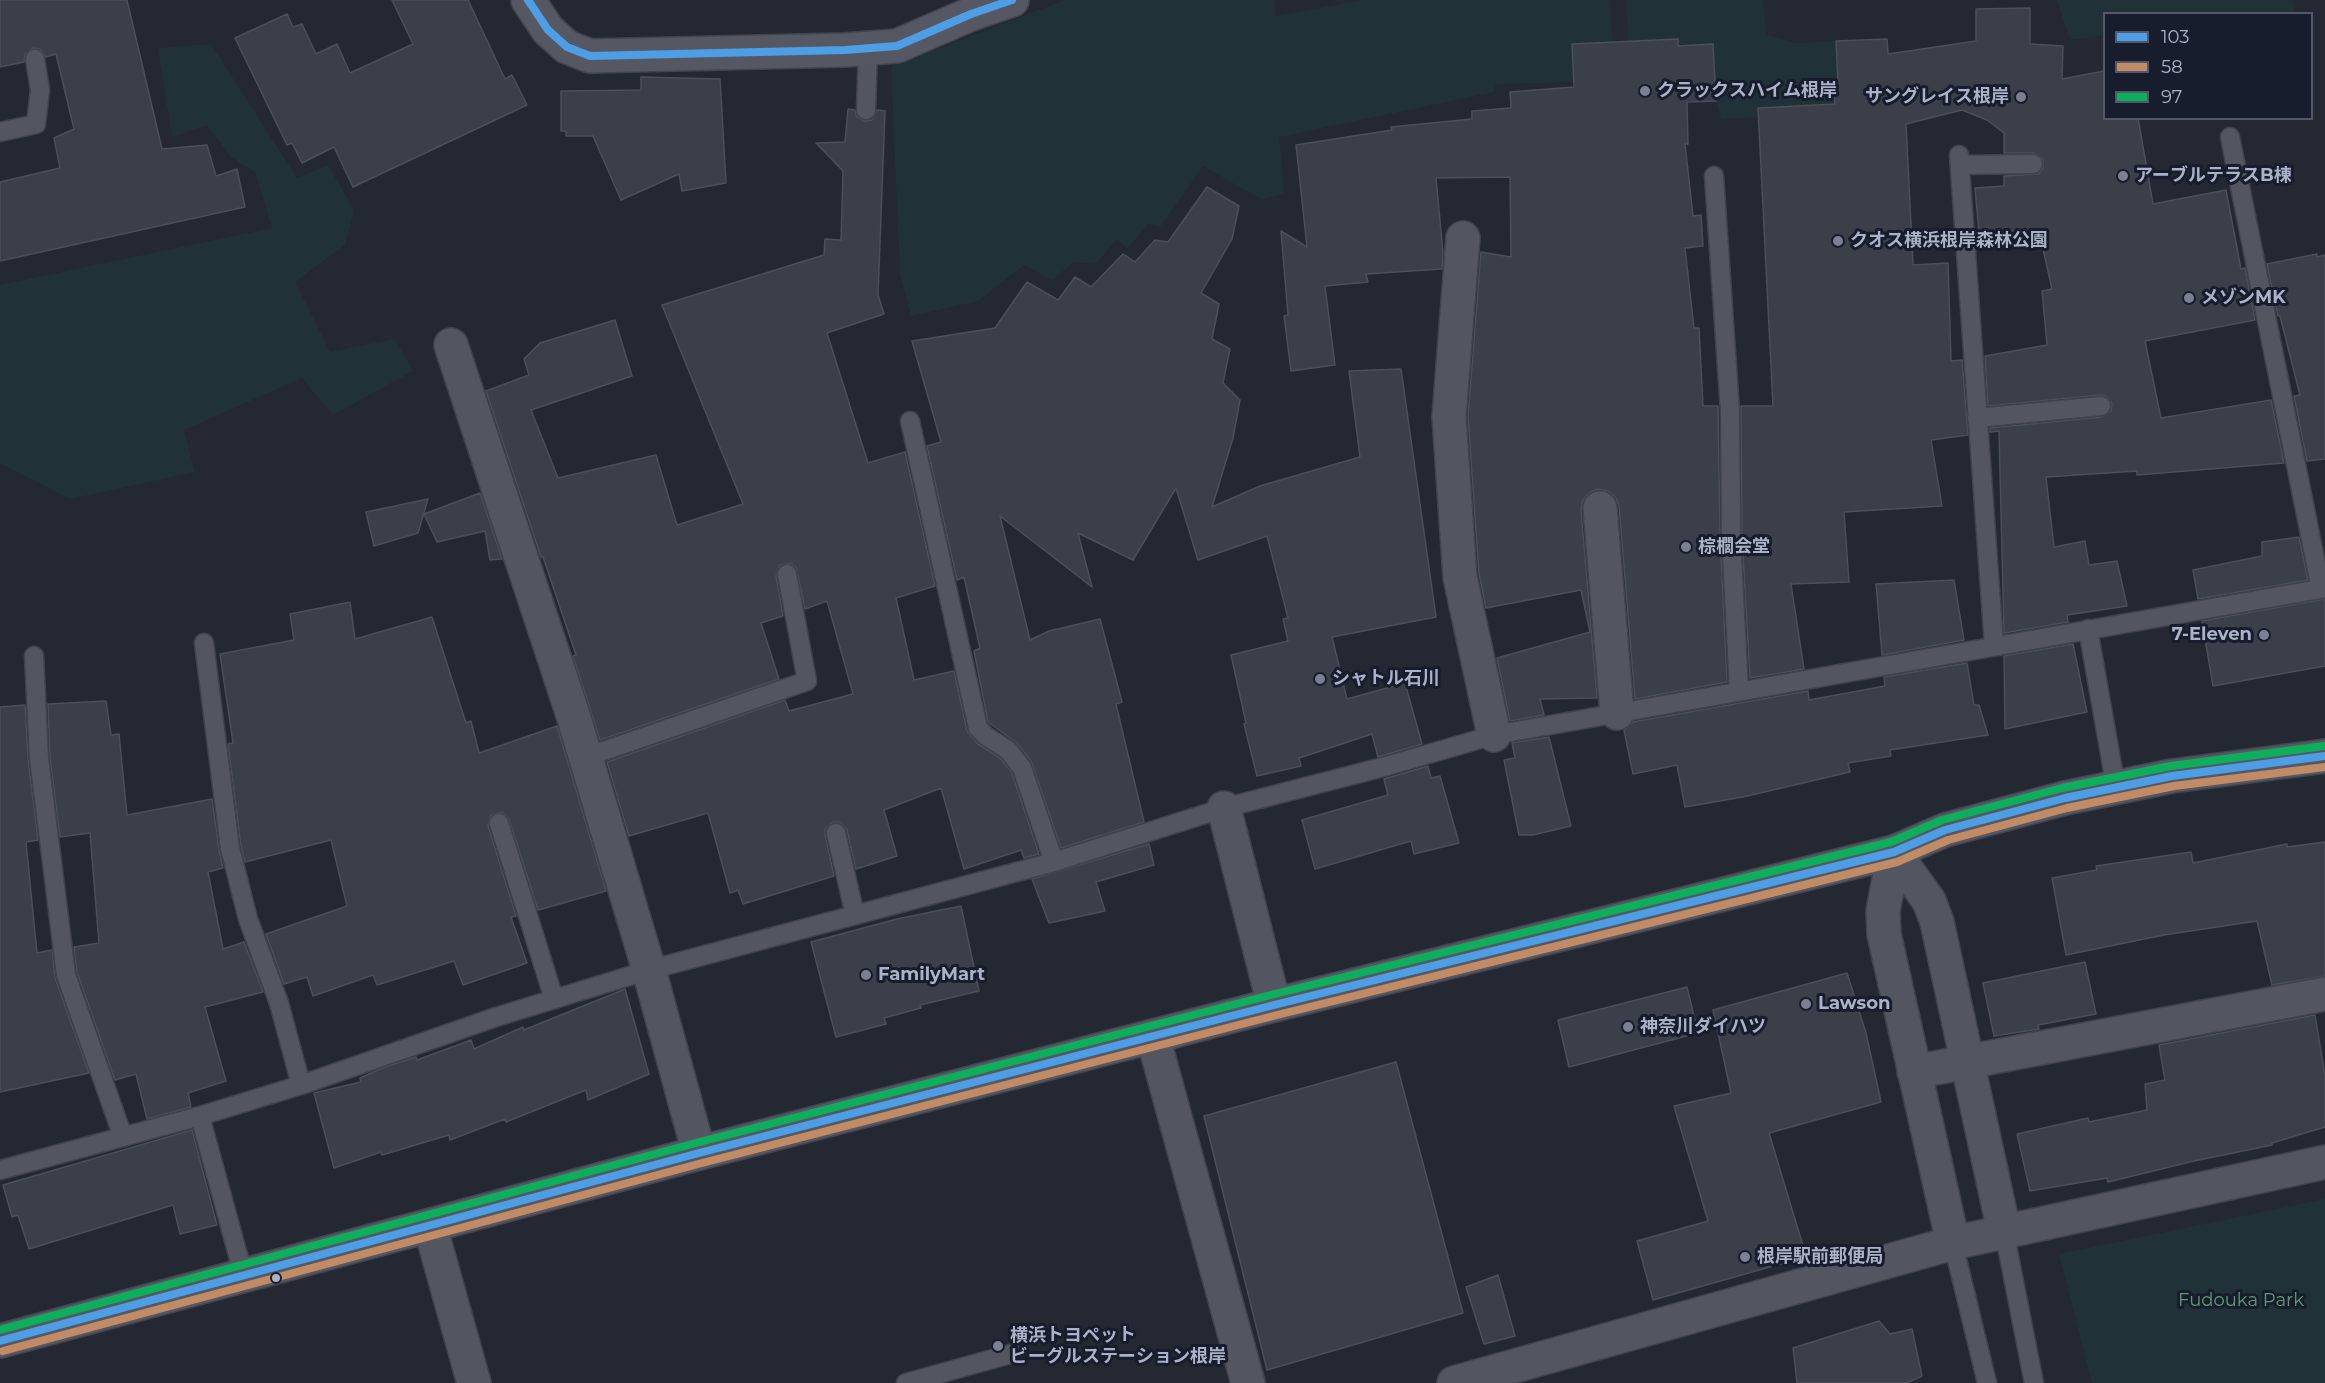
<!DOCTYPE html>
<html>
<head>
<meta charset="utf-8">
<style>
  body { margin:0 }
  #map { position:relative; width:2325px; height:1383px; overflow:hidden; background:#242832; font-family:Montserrat,sans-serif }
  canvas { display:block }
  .legend { position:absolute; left:2103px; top:12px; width:210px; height:108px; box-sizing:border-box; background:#171d2d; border:2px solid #52586a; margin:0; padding:8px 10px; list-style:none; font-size:18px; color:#abb1c6 }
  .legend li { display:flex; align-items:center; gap:12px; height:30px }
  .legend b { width:30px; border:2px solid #52586a }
</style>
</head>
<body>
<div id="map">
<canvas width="2325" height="1383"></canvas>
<ul class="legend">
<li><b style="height:8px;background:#4d9ee5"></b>103</li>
<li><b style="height:8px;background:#c18c65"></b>58</li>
<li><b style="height:8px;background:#0daf5c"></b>97</li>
</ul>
</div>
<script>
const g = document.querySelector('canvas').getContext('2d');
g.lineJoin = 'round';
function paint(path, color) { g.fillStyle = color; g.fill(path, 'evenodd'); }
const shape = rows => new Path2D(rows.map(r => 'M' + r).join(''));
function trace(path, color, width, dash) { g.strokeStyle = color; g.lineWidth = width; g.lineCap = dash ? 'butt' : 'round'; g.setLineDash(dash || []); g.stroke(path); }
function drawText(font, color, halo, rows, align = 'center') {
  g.font = font + ' Montserrat,"Noto Sans JP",sans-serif'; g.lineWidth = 6; g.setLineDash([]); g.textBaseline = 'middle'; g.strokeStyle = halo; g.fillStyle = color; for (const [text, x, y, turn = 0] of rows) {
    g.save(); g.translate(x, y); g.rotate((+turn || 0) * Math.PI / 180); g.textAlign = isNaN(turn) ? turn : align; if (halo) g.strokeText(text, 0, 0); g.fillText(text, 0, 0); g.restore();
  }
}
paint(shape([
  [1065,0,1274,0,1276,16,1364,0,1610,0,1612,42,1572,44,1574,82,1496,84,1494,92,1279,137,1284,194,1261,199,1203,166,1160,227,1149,223,1128,248,1117,240,1095,264,1074,262,1052,280,1024,265,978,301,911,316,900,274,891,67],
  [1626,0,1762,0,1767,35,1797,43,1836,41,1838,83,1833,83,1835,104,1766,107,1762,117,1721,119,1716,101,1678,46,1677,39,1628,41],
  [2057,0,2293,0,2296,13,2104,14,2104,35,2070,40],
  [211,44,297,178,328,165,354,210,345,245,295,282,330,352,395,339,413,371,333,415,302,378,184,430,195,472,70,499,0,463,0,285,272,228,255,172,231,157,207,125,172,137,158,48],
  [2325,1199,2325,1383,2092,1383,2059,1254]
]), '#213138');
const building = shape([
  [0,0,127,0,162,149,207,145,216,176,237,169,245,207,0,261,0,182,60,168,54,138,74,129,56,54,46,57,40,49,33,48,25,54,24,62,0,67,0,0],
  [392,0,468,0,505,79,512,75,527,105,353,187,334,147,302,163,292,143,287,145,235,38,287,14,293,27,302,24,316,54,337,44,350,73,413,44,392,0],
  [2030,8,2030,44,2063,46,2062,79,2104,71,2104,118,2138,118,2153,204,2226,190,2241,269,2245,268,2255,320,2145,341,2161,418,2271,400,2284,463,2137,475,2137,471,2046,477,2054,547,2085,541,2089,565,2117,561,2127,606,2067,615,2068,622,2004,633,1999,431,1990,432,1990,428,2102,417,2111,411,2112,404,2106,396,2100,395,1988,406,1985,356,2047,345,2042,291,2052,289,2039,231,1979,232,1975,188,2004,186,2004,176,2038,174,2043,169,2043,159,2033,153,2004,153,2004,133,1987,120,1962,110,1906,124,1913,265,1948,263,1951,361,1962,360,1968,435,1931,440,1942,506,1844,512,1849,582,1791,584,1804,669,1750,678,1742,536,1741,406,1773,406,1758,108,1835,104,1833,83,1838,83,1836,41,1887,39,1888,54,1976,41,1976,9,2030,8],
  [1678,39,1678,46,1713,44,1716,101,1687,102,1688,144,1685,144,1693,216,1701,215,1703,246,1685,248,1694,328,1699,328,1703,406,1718,406,1720,536,1727,682,1635,699,1619,506,1616,498,1608,491,1598,489,1589,493,1583,500,1581,510,1597,698,1540,699,1544,715,1510,721,1497,658,1590,632,1581,590,1486,608,1479,574,1468,417,1481,252,1511,257,1510,177,1436,178,1443,253,1442,269,1366,274,1368,282,1325,286,1335,365,1291,371,1284,316,1288,315,1281,231,1307,247,1296,145,1392,130,1391,127,1472,119,1472,111,1511,108,1510,92,1574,87,1572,44,1678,39],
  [641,77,720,79,726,183,682,191,679,174,621,200,593,136,566,136,566,131,561,131,561,91,641,90,641,77],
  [848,109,855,110,856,116,865,121,872,120,877,110,885,111,878,295,884,314,827,333,868,463,905,452,935,586,896,598,914,680,954,671,967,731,978,744,1000,758,1012,773,1039,854,1024,858,1021,850,964,869,941,788,884,810,897,856,856,869,847,830,840,822,833,822,825,829,825,835,834,876,743,904,738,890,730,893,708,813,629,836,607,762,785,700,789,711,853,694,827,601,805,609,796,567,790,563,780,565,776,576,783,616,761,623,779,679,600,740,573,656,576,655,543,557,541,557,486,391,529,375,524,359,540,343,615,320,632,376,531,410,558,478,656,455,677,525,743,504,662,305,824,255,825,239,841,240,843,171,816,143,845,142,848,109],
  [1207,187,1239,206,1232,239,1201,293,1219,304,1212,339,1230,349,1223,383,1240,400,1233,438,1212,507,1260,486,1360,457,1349,371,1401,369,1436,617,1332,637,1347,699,1405,683,1422,744,1378,757,1372,734,1299,758,1301,766,1257,776,1244,724,1246,723,1231,655,1288,641,1283,619,1288,618,1267,536,1198,560,1176,488,1133,560,1078,533,1092,587,1000,516,1030,640,1049,631,1100,619,1122,702,1116,704,1144,822,1061,848,1031,761,1017,743,988,722,974,651,980,648,964,577,957,580,927,446,941,442,912,341,995,328,1027,282,1058,300,1075,277,1091,287,1123,254,1135,262,1155,240,1168,242,1207,187],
  [2317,254,2317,257,2325,255,2325,459,2307,461,2294,396,2300,395,2280,316,2278,316,2267,264,2317,254],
  [480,493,502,559,490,560,485,531,437,542,424,514,480,493],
  [428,499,418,533,374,546,366,512,428,499],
  [2299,537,2308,580,2198,599,2193,570,2262,556,2262,542,2299,537],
  [1954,580,1964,640,1882,655,1876,584,1954,580],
  [2325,599,2325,666,2213,686,2202,621,2325,599],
  [350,602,355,639,432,617,466,723,471,721,479,753,557,726,606,891,538,910,509,819,502,812,491,815,488,826,516,916,511,917,527,963,463,985,454,961,377,985,373,975,313,996,307,977,284,984,266,934,347,906,331,840,245,862,241,846,228,744,233,743,220,654,294,640,290,614,350,602],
  [2073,644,2087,712,2005,729,2004,656,2073,644],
  [1967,663,1974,705,1979,705,1988,735,1890,750,1891,756,1848,763,1850,772,1743,797,1685,807,1677,765,1633,774,1624,730,1633,722,1808,691,1809,700,1885,686,1884,677,1967,663],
  [106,701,111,735,119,734,127,815,212,799,219,849,223,868,208,872,223,949,244,942,263,992,205,1007,226,1081,188,1093,191,1107,147,1119,136,1074,115,1080,77,972,74,947,99,943,90,833,60,837,50,757,48,704,106,701],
  [25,705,28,759,38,840,26,842,37,953,52,950,55,978,89,1073,0,1092,0,707,25,705],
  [1549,737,1571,826,1533,835,1519,835,1504,760,1515,758,1512,743,1549,737],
  [1428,766,1431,778,1440,776,1459,843,1414,854,1411,841,1315,869,1302,820,1388,795,1384,779,1428,766],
  [2325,842,2325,976,2272,985,2257,921,2164,935,2066,955,2052,878,2097,870,2096,866,2191,852,2193,863,2287,844,2287,847,2325,842],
  [1149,844,1154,865,1096,882,1105,911,1049,923,1032,879,1149,844],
  [961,906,979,991,920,1005,921,1008,884,1018,886,1024,836,1037,811,942,897,919,961,906],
  [2085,962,2096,1014,2038,1025,2039,1029,1994,1036,1983,983,2085,962],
  [1847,973,1866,1033,1881,1102,1769,1133,1807,1259,1777,1265,1653,1300,1637,1241,1708,1221,1674,1106,1731,1093,1713,1010,1847,973],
  [1687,987,1698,1033,1569,1067,1558,1020,1687,987],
  [625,989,649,1074,588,1100,586,1090,506,1122,505,1119,450,1140,449,1135,382,1155,381,1152,334,1168,314,1093,361,1082,360,1078,385,1067,416,1057,417,1060,471,1040,474,1049,523,1027,524,1030,625,989],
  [2315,1015,2325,1076,2325,1127,2272,1143,2272,1145,2194,1161,2108,1182,2107,1178,2030,1191,2017,1134,2088,1118,2089,1122,2147,1110,2145,1084,2165,1080,2159,1045,2315,1015],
  [1396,1062,1463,1313,1267,1370,1204,1116,1396,1062],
  [192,1130,217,1225,180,1234,173,1205,29,1249,18,1215,12,1217,3,1185,192,1130],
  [1498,1275,1515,1336,1484,1344,1466,1287,1498,1275],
  [1879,1321,1890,1334,1912,1329,1922,1376,1907,1383,1797,1383,1793,1348,1879,1321]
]);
paint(building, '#3b3f49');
trace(building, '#4b4f5a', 1.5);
const service = shape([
  [866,110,868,48],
  [0,132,36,124,40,90,35,59],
  [2230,137,2321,589],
  [1959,155,1994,645],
  [1960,165,2033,164],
  [1714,176,1730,411,1731,536,1739,691],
  [1977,418,2101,406],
  [910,421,978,728,986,736,1008,750,1022,768,1054,862],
  [2088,629,2116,788],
  [204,643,230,848,248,919,279,1003,301,1085],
  [34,656,39,758,66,975,123,1137],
  [586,757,807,681,787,574],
  [499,823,554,999],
  [836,833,855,915],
  [200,1116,244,1277],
  [0,1170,200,1116,301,1085,496,1017,649,970,1054,862,1224,808,1387,766,1494,735,2325,588],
  [2004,1231,2034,1383],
  [1953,1243,1987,1383],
  [906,1383,1014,1353]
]);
const minor = shape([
  [1463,238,1449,417,1460,577,1494,735],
  [451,345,574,718,649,970,699,1153],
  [1600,508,1617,713],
  [1224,808,1274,1005],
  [1894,852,1883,911,1884,934,1953,1243],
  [1894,852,1929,901,1937,922,2004,1231],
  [1153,1037,1248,1383],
  [1914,1072,2325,994],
  [430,1226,474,1383],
  [1454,1383,1953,1243,2325,1162]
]);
const primary = shape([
  [528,0,548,30,567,47,590,56,845,50,897,46,971,14,1012,0],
  [0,1341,699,1153,1274,1005,1894,852,1945,830,2065,798,2172,776,2325,756]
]);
trace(service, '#40434b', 21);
trace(minor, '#40434b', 36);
trace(primary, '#41454f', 36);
trace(service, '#535661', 18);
trace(minor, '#535661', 33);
trace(primary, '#555863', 33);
trace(shape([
  [528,0,548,30,567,47,590,56,845,50,897,46,971,14,1012,0],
  [0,1341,699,1153,1274,1005,1894,852,1945,830,2065,798,2172,776,2325,756]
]), '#4d9ee5', 8);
trace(shape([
  [3,1351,702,1163,1277,1015,1897,862,1948,840,2067,808,2174,786,2325,767]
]), '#c18c65', 8);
trace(shape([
  [0,1330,696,1143,1271,995,1891,842,1942,820,2062,788,2171,766,2324,746]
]), '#0daf5c', 8);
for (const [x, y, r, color] of [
  [1645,91,6,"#7c8192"],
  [2021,97,6,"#7c8192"],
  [2123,176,6,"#7c8192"],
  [1838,241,6,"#7c8192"],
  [2189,298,6,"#7c8192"],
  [1686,547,6,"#7c8192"],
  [2264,635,6,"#7c8192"],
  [1320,679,6,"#7c8192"],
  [866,975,6,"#7c8192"],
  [1806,1004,6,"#7c8192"],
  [1628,1027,6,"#7c8192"],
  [1745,1257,6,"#7c8192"],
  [276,1278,5,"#abb1c6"],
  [998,1346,6,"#7c8192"]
]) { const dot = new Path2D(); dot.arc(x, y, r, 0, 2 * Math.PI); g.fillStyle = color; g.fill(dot); trace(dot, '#171d2d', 2); }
drawText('bold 18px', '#abb1c6', '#171d2d', [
  ["クラックスハイム根岸",1657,91],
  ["サングレイス根岸",2009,97,"right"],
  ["アーブルテラスB棟",2135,176],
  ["クオス横浜根岸森林公園",1850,241],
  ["メゾンMK",2201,298],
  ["棕櫚会堂",1698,547],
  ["7-Eleven",2252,635,"right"],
  ["シャトル石川",1332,679],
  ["FamilyMart",878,975],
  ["Lawson",1818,1004],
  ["神奈川ダイハツ",1640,1027],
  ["根岸駅前郵便局",1757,1257],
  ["横浜トヨペット",1010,1336],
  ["ビーグルステーション根岸",1010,1357]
], 'left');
drawText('18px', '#619877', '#171d2d', [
  ["Fudouka Park",2241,1301]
]);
</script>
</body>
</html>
